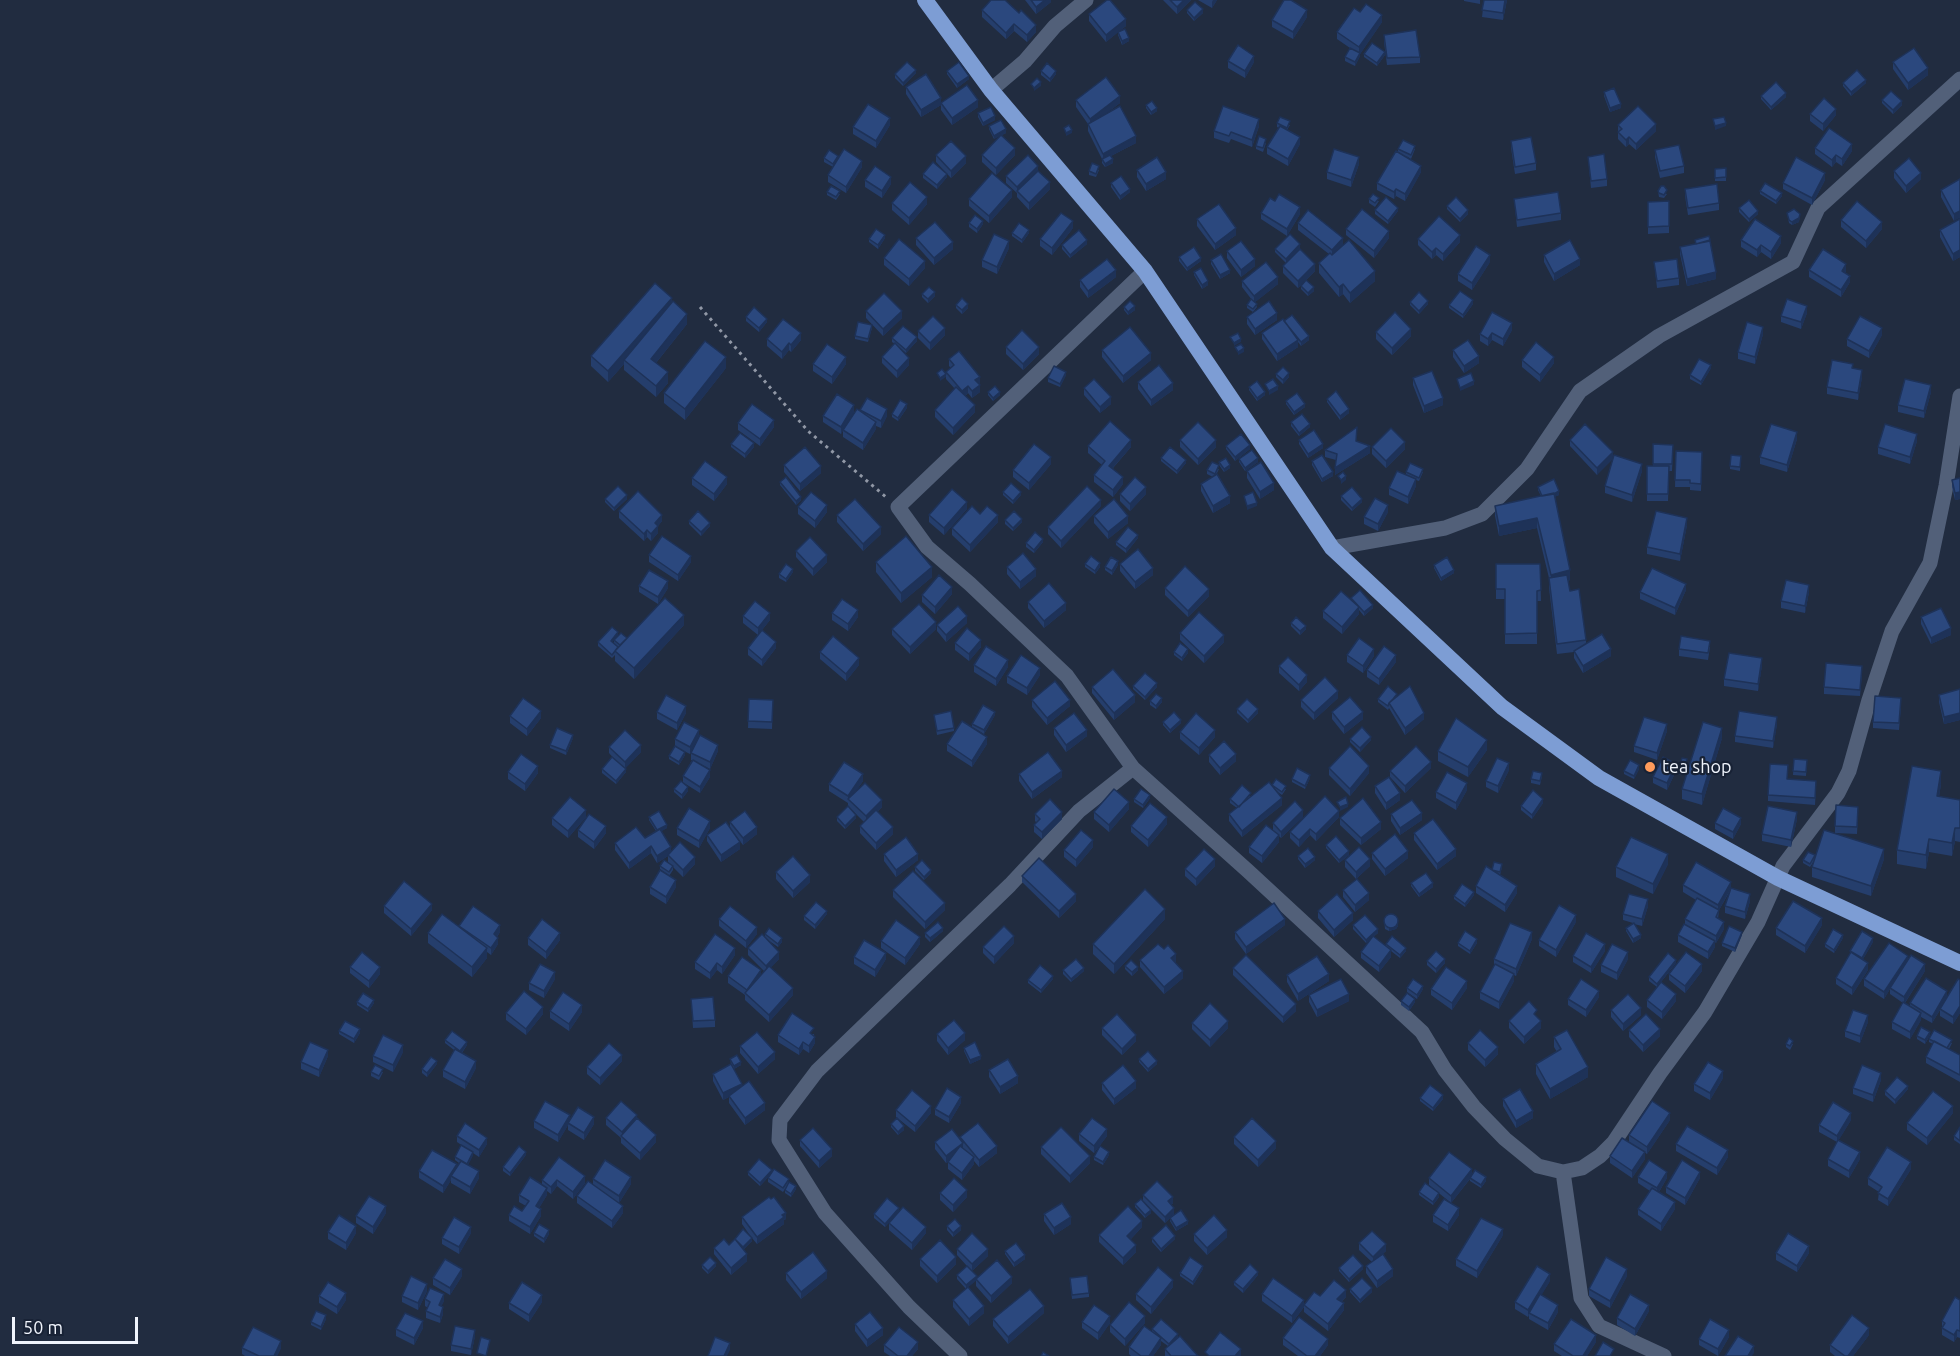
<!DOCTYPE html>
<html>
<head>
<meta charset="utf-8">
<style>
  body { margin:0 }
  #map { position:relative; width:1960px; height:1356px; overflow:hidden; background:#212c40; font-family:Ubuntu,sans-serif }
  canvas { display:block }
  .scale { position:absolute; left:12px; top:1317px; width:126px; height:27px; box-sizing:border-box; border:3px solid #f0f4fc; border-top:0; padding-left:8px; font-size:18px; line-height:21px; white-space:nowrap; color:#f0f4fc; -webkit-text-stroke:4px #182235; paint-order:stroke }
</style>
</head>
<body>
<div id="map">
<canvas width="1960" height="1356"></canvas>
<div class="scale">50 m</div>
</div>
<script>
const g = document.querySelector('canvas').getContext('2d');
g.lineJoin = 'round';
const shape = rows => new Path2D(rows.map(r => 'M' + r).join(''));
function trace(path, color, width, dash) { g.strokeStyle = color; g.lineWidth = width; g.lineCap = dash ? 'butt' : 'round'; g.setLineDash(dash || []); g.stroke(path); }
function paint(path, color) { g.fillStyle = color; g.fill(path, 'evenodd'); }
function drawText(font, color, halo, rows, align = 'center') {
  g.font = font + ' Ubuntu,sans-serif'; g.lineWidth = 4.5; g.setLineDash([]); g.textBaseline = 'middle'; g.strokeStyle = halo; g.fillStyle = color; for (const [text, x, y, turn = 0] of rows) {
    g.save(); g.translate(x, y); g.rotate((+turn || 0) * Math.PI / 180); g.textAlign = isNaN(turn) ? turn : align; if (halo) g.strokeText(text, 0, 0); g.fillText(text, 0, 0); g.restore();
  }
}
trace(shape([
  [700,307,808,431,886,497]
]), '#9198a6', 3, [3, 4.5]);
trace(shape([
  [991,90,1025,61,1055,26,1086,0],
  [1332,548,1445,528,1482,514,1527,469,1580,391,1659,336,1793,262,1818,208,1960,79],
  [1133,768,1248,871,1422,1032,1445,1070,1474,1107,1505,1139,1538,1166,1563,1172,1582,1168,1600,1156,1614,1142,1660,1073,1705,1012,1758,922,1783,866,1838,793,1849,771,1869,700,1892,631,1930,563,1946,486,1960,396],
  [1563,1172,1581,1298,1599,1326,1664,1356],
  [960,1356,909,1307,825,1213,779,1140,780,1120,817,1071,1010,885,1079,811,1133,768,1067,676,970,584,927,547,898,507,1145,271]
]), '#526079', 15);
trace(shape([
  [925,0,991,90,1145,271,1332,548,1502,707,1599,778,1778,878,1960,963]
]), '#7d9dd4', 16);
paint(shape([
  [1025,0,1051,0,1051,2,1036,14],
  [1163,0,1191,0,1177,14],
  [1198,0,1217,0,1212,8],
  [1464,0,1480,0,1480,4,1464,1],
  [1484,0,1507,0,1503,20,1482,17],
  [982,10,1036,32,1027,42,1014,31,1006,39,982,17],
  [1187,10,1203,13,1194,21,1187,13],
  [1360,12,1382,22,1360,54,1360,56,1355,66,1345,61,1345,57,1350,48,1337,39,1337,32],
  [1089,14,1126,26,1118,32,1129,41,1122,45,1118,35,1118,32,1106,42,1089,21],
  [1307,17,1293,39,1272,27,1272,20],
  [1384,35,1420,57,1420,63,1387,65,1384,42],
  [1364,54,1385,55,1377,66,1364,57],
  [1228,61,1254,62,1245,78,1228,68],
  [1893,62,1928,75,1908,90,1893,69],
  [947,71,969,79,957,88,947,74],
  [1041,71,1056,74,1050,82,1041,75],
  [916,73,903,86,895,78,895,74],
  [1843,83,1866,83,1851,96,1843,86],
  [906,87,941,105,921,117,906,94],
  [1604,92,1621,108,1610,112,1604,96],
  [1761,96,1786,97,1771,110,1761,99],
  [1076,100,1120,103,1104,115,1136,143,1111,156,1113,163,1105,167,1102,163,1102,159,1088,131,1088,124,1076,107],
  [1882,100,1902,105,1893,114,1882,103],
  [941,103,978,107,952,125,941,110],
  [1146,105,1157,111,1151,115,1146,108],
  [978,113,995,120,983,126,978,117],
  [1810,114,1836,115,1823,131,1810,121],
  [1277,123,1290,125,1287,130,1300,144,1288,166,1267,154,1267,147,1279,128,1277,127],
  [890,125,876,148,853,134,853,127],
  [1618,125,1656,131,1636,150,1629,144,1626,147,1618,139],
  [989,126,1006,133,1002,135,1015,155,996,175,982,162,982,155,1001,135,994,139,989,129],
  [1259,126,1252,147,1231,139,1229,143,1214,138,1214,131],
  [1511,141,1536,163,1536,170,1515,174,1511,148],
  [1266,143,1263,152,1256,149,1256,146],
  [1815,148,1852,151,1842,166,1836,162,1832,167,1815,154],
  [1398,149,1415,149,1411,159,1406,156,1421,172,1405,201,1396,196,1394,199,1377,190,1377,183,1398,152],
  [1655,150,1684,166,1684,173,1660,178,1655,157],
  [936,155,966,163,951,178,936,162],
  [1588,157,1607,179,1607,186,1591,188],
  [824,158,838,159,862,167,846,193,828,182,828,175,833,167,824,162],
  [1359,164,1351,187,1327,179,1327,172],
  [1726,168,1726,181,1715,181,1715,169],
  [1099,170,1096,177,1089,175,1089,171],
  [1137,170,1166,179,1146,191,1137,177],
  [1894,171,1921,179,1906,193,1894,178],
  [923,174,947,177,937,189,923,178],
  [1006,176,1050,189,1029,210,1017,197,1017,193,1006,183],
  [1960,179,1954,221,1941,197,1941,190],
  [865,180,891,184,882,198,865,187],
  [1825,180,1812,205,1783,189,1783,183],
  [1111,183,1130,192,1120,200,1111,187],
  [1685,189,1719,203,1719,210,1688,215,1685,196],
  [1658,191,1667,194,1664,198,1659,197],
  [1760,191,1782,196,1776,204,1760,194],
  [827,192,840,194,836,200,827,195],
  [1012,197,989,223,969,206,969,199],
  [1369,199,1379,201,1375,207,1369,203],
  [1514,199,1561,213,1561,220,1517,227],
  [1669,201,1669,233,1648,234,1648,202],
  [892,203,927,204,909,225,892,210],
  [1447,206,1468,214,1460,222,1447,209],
  [1739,208,1758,214,1749,222,1739,212],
  [1375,210,1398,211,1388,224,1375,214],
  [1261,213,1300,214,1287,236,1261,219],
  [1787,213,1800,214,1799,222,1792,225,1789,223],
  [1197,219,1236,235,1215,250,1197,226],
  [1960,219,1960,257,1953,261,1940,237,1940,230],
  [1841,220,1882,229,1866,248,1841,227],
  [969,223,983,224,977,233,969,227],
  [1298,223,1343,245,1338,250,1375,281,1350,303,1343,294,1339,297,1319,273,1319,263,1329,254,1298,230],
  [1073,228,1052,255,1040,246,1040,239],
  [1346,229,1389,238,1374,258,1346,235],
  [1012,233,1029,233,1022,243,1012,236],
  [885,238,878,249,869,242,869,239],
  [916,238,953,249,934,265,916,245],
  [1418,239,1460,242,1443,261,1436,255,1432,259,1418,245],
  [1695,240,1716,279,1687,286,1680,254,1680,247,1695,244],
  [1741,240,1781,243,1771,259,1761,252,1757,257,1741,247],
  [1087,244,1070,258,1062,249,1062,245],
  [1009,248,997,274,982,267,982,260],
  [1300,248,1286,263,1275,252,1275,249],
  [1227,251,1255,266,1241,277,1227,258],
  [1544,255,1580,265,1554,281,1544,262],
  [1179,257,1201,261,1187,271,1179,261],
  [884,258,925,268,909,286,884,265],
  [1211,260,1230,273,1220,279,1211,264],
  [1490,262,1472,290,1458,281,1458,274],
  [1654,262,1679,278,1679,285,1657,288],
  [1283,266,1315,271,1298,288,1283,273],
  [1809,270,1846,271,1845,273,1850,282,1841,297,1809,277],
  [1194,272,1208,285,1202,289,1194,275],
  [1116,277,1088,298,1080,287,1080,280],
  [1242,281,1278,284,1255,302,1257,307,1253,312,1247,308,1247,305,1252,300,1242,287],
  [1301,286,1314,291,1308,296,1301,289],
  [922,294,935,296,928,303,922,297],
  [672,302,687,324,656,363,668,383,656,397,624,370,624,364,608,382,591,366,591,356],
  [1410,302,1428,304,1419,314,1410,305],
  [1473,304,1463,318,1449,308,1449,305],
  [956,305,968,308,962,314,956,308],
  [1124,307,1135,310,1128,315,1124,310],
  [866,311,902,318,883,336,866,318],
  [1807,313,1801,329,1781,322,1781,316],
  [746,317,767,322,759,332,746,321],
  [1247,317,1277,320,1255,335,1247,324],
  [1284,321,1309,340,1301,346,1298,342,1298,347,1277,361,1262,339,1262,333],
  [872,328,868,342,855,339,855,336],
  [1512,330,1503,346,1492,340,1488,346,1480,341,1480,334],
  [918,331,945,335,930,350,918,338],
  [1376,332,1411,336,1392,355,1376,339],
  [1763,334,1755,364,1738,359,1738,352],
  [1882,335,1869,358,1847,346,1847,339],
  [892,338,917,341,906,353,898,346,909,365,897,378,882,363,882,357,895,344,892,342],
  [767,339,801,340,791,352,789,350,782,359,767,346],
  [1006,347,1039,354,1023,370,1006,354],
  [1102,350,1151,360,1123,383,1102,357],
  [1453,350,1479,363,1464,373,1453,357],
  [949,359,980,384,979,384,980,392,972,398,968,393,965,396,975,412,953,435,935,417,935,410,955,389,946,379,946,372,951,368,949,366],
  [1522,360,1554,363,1540,382,1522,367],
  [813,364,846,364,832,384,813,371],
  [726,368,685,420,664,403,664,393],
  [1711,368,1701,385,1690,379,1690,375],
  [1853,369,1862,377,1858,400,1827,394,1827,387],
  [1276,374,1289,377,1283,384,1276,377],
  [1066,375,1060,387,1048,382,1048,378],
  [1413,378,1443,405,1424,413,1413,385],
  [1138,382,1173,390,1151,406,1138,389],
  [1249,387,1265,395,1257,401,1249,390],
  [1084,388,1111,404,1100,413,1084,395],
  [988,392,1000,395,993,401,988,395],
  [1931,392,1924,418,1898,412,1898,405],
  [1327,399,1349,413,1340,420,1327,402],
  [1286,401,1305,407,1294,415,1286,404],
  [907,408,898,421,892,417,892,414],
  [860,410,887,416,881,428,876,426,876,429,863,450,843,437,843,430,841,434,823,422,823,416,854,412,843,430,860,411],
  [1291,422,1310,427,1299,436,1291,426],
  [738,423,774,427,760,446,738,430],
  [1797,439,1787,472,1760,464,1760,457],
  [1180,440,1216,447,1198,465,1180,447],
  [1299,440,1323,448,1308,458,1299,444],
  [1570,440,1613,452,1597,475,1570,446],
  [1356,441,1370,453,1335,475,1336,460,1325,457,1325,450],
  [1917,441,1910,464,1878,454,1878,447],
  [731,444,754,447,745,458,731,447],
  [1653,444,1673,452,1672,471,1669,471,1668,501,1647,501,1647,466,1653,466],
  [1088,446,1131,447,1113,468,1123,484,1113,497,1094,482,1094,475,1102,465,1088,453],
  [1226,446,1250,449,1235,461,1226,449],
  [1372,447,1405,449,1386,468,1372,454],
  [1676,451,1702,452,1701,491,1690,490,1690,487,1675,487],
  [1741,456,1740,471,1730,469,1730,466],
  [1161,458,1186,463,1177,474,1161,461],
  [1239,459,1258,462,1245,471,1239,462],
  [1312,461,1333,476,1322,482,1312,465],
  [1219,462,1230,468,1224,472,1219,465],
  [1051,464,1029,490,1013,477,1013,470],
  [784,465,821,473,800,491,784,472],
  [1219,469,1216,475,1230,503,1213,513,1201,491,1201,484,1213,477,1207,474,1207,470],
  [1247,471,1274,490,1260,499,1247,478],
  [1642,471,1632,502,1605,493,1605,486],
  [1406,472,1423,472,1419,481,1416,480,1416,486,1408,504,1389,495,1389,488,1406,475],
  [692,478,727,484,714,501,692,485],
  [1960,478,1960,499,1955,500,1952,487,1952,480],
  [780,482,801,500,796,505,780,485],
  [1538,487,1559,495,1554,497,1570,580,1568,581,1570,591,1586,640,1586,644,1611,656,1583,673,1574,658,1574,652,1557,654,1549,588,1549,578,1537,528,1499,536,1495,516,1495,506,1541,496,1538,490],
  [1003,492,1021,495,1013,504,1003,495],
  [1120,494,1146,494,1130,511,1120,501],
  [1341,496,1362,502,1352,511,1341,500],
  [605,499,627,499,614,511,605,502],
  [1101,506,1061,548,1048,534,1048,527],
  [798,507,827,512,815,528,798,514],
  [967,509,944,535,929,522,929,515],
  [619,511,662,521,658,526,658,533,651,541,647,537,644,541,619,518],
  [1388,512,1378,531,1364,524,1364,517],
  [980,514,998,522,970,552,952,535,952,528],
  [837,515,881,534,863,551,837,522],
  [1094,516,1128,523,1108,539,1094,523],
  [1005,520,1022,522,1013,531,1005,524],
  [689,521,710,526,701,536,689,524],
  [1687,525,1680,561,1647,554,1647,547],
  [1138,538,1126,553,1116,545,1116,542],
  [1043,542,1034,553,1026,547,1026,543],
  [796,551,827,562,813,576,796,557],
  [649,555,691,562,678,581,649,562],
  [876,562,932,577,901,603,876,572],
  [1085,564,1100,567,1095,574,1085,567],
  [1120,564,1153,575,1135,589,1120,571],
  [1496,564,1540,564,1541,601,1537,601,1537,644,1505,644,1505,599,1496,599],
  [1118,565,1112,575,1105,570,1105,567],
  [1434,565,1454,573,1441,581,1434,568],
  [1007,567,1036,576,1020,589,1007,574],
  [793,572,786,582,779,578,779,574],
  [639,586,668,588,658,604,639,592],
  [1165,588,1209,596,1188,617,1165,595],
  [1686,590,1675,615,1640,599,1640,592],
  [1809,592,1805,613,1781,608,1781,601],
  [952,594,935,614,922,602,922,595],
  [1351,598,1373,608,1364,616,1359,610,1359,614,1342,634,1323,618,1323,611,1351,600],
  [1028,602,1066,610,1044,628,1028,608],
  [832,613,858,617,848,631,832,620],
  [743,616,770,620,758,635,743,623],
  [1921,617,1951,635,1931,644,1921,624],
  [967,623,946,642,937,631,937,625],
  [1291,623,1306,629,1300,635,1291,626],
  [684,625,634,679,615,661,615,655,612,658,598,646,598,642,614,643,614,640,627,638],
  [892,629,936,629,910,654,892,635],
  [1180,633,1224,642,1204,663,1180,640],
  [955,643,981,647,969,661,955,650],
  [1710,647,1708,660,1679,656,1679,649],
  [748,648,776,648,762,666,748,655],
  [820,652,859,665,846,681,820,659],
  [1174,652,1188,653,1182,661,1174,655],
  [1347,655,1374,656,1363,673,1347,662],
  [1396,662,1379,685,1367,677,1367,670],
  [974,665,1008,667,996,686,974,672],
  [1762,665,1758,691,1724,686,1724,679],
  [1279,666,1307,682,1299,691,1279,673],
  [1862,673,1860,696,1824,694,1824,687],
  [1040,675,1027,695,1007,683,1007,676],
  [1133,686,1157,687,1145,700,1133,689],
  [1092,687,1135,702,1114,720,1092,693],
  [1939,695,1960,720,1944,724,1939,702],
  [1397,696,1424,719,1405,735,1389,708,1388,710,1378,702,1378,699],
  [1338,698,1314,720,1301,707,1301,700],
  [749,699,773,700,772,729,748,728],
  [1032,700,1070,706,1047,725,1032,707],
  [1150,701,1162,702,1156,709,1150,705],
  [1901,705,1899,730,1873,728,1873,722],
  [1237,709,1258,713,1248,723,1237,713],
  [657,712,686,713,677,730,657,719],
  [1332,712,1363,719,1344,734,1332,719],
  [934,715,954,728,954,731,937,735],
  [995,715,984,734,972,727,972,724],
  [510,716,541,718,527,736,510,723],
  [1163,722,1181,723,1170,733,1163,725],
  [1777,724,1773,748,1735,742,1735,736],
  [1054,728,1087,736,1066,752,1054,735],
  [1667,731,1657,760,1634,752,1634,746],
  [1180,732,1215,737,1199,755,1180,739],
  [699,737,718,751,710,769,700,764,710,777,700,793,684,783,688,791,682,799,674,792,674,789,683,782,683,776,692,760,691,760,691,753,698,739,690,754,684,751,685,755,679,765,669,759,669,756,675,746,675,739],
  [573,738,566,755,550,748,550,745],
  [1722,738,1702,805,1682,799,1682,789],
  [1350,739,1371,740,1360,752,1350,742],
  [947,744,987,744,972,767,947,751],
  [609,747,641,752,625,768,626,772,616,784,602,773,602,769,617,762,609,753],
  [1487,750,1468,777,1438,761,1438,751],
  [1209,755,1236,761,1220,775,1209,762],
  [1794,759,1807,760,1806,776,1793,775],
  [1687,762,1683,775,1678,774,1678,771],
  [1329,768,1369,773,1350,796,1329,775],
  [1431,768,1405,793,1390,777,1390,771],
  [1639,769,1634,779,1624,774,1624,771],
  [1509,770,1498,793,1486,787,1486,781],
  [1676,771,1667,790,1653,783,1653,777],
  [508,772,538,773,525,791,508,779],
  [1019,774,1062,777,1032,799,1019,781],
  [1542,776,1540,785,1531,783,1531,779],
  [1310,778,1305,789,1292,782,1292,779],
  [1787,779,1816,788,1815,805,1768,801,1768,795],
  [863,781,856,791,882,807,877,812,893,834,876,850,860,833,860,826,864,822,848,806,848,803,829,791,829,784],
  [1941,784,1939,797,1960,800,1960,842,1955,841,1952,856,1929,852,1926,869,1897,864,1897,850],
  [1272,785,1286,789,1282,795,1276,791,1282,805,1242,837,1229,821,1229,814,1237,808,1230,803,1230,799,1251,796,1249,798,1272,786],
  [1375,786,1400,800,1386,810,1375,793],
  [1467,790,1456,810,1436,798,1436,792],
  [1150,798,1143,808,1134,802,1134,799],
  [1543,803,1532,819,1521,810,1521,806],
  [1129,809,1109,832,1094,819,1094,812],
  [1035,814,1062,819,1042,839,1034,832,1034,825,1037,823,1035,821],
  [1391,814,1422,820,1400,835,1391,821],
  [1858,814,1857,834,1835,833,1835,826],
  [586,817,568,838,552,825,552,818],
  [649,817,667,828,661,831,671,852,695,864,683,877,673,867,673,870,669,876,660,869,660,866,670,864,668,862,668,856,657,863,651,853,629,869,615,850,615,843,645,838,656,831,649,820],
  [837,817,856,818,845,829,837,821],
  [1303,817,1281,838,1279,836,1279,842,1262,863,1249,853,1249,847,1273,830,1273,823],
  [1339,817,1316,841,1310,835,1299,847,1290,838,1290,832],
  [1340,818,1381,829,1361,845,1340,825],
  [1797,819,1791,847,1762,841,1762,834],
  [730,822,757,834,743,845,736,836,740,849,721,862,707,841,707,835,730,828],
  [1715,823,1741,824,1733,839,1715,829],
  [1167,824,1148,847,1131,832,1131,826],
  [677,828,710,828,699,848,677,835],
  [578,830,606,833,594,849,578,837],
  [1414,833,1456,856,1437,870,1414,840],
  [1326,845,1349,855,1339,863,1326,848],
  [1093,847,1076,867,1064,857,1064,850],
  [1372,853,1408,858,1385,876,1372,859],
  [884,854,918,860,896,877,884,861],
  [1815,855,1884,859,1871,896,1812,877,1812,867,1814,861,1810,867,1803,863,1803,860],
  [1298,856,1315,860,1305,868,1298,859],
  [1345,860,1370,866,1356,879,1345,867],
  [1668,864,1653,894,1616,877,1616,867],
  [1215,866,1196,886,1185,876,1185,869],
  [915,867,931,873,924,880,915,871],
  [1502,867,1500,875,1517,893,1505,912,1476,893,1476,886,1492,870],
  [776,872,810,882,793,898,776,879],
  [1022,876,1076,901,1059,918,1022,882],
  [1411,883,1433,887,1419,897,1411,886],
  [1683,885,1731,888,1750,901,1745,919,1725,913,1725,906,1730,891,1719,910,1718,919,1724,929,1716,943,1715,942,1715,947,1708,959,1678,942,1678,935,1685,924,1685,919,1696,900,1683,892],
  [650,887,676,887,666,904,650,894],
  [893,890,945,910,925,929,893,897],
  [1343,890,1369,900,1355,912,1343,897],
  [1474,895,1465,907,1454,899,1454,896],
  [384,906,432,910,411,936,384,913],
  [1648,906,1642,926,1634,924,1641,938,1633,943,1626,931,1626,928,1633,923,1623,920,1623,914],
  [1318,911,1353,920,1334,937,1318,918],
  [827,914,815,929,804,920,804,916],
  [719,919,757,934,746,948,719,926],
  [1165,919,1114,974,1093,954,1093,944],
  [1384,919,1398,926,1396,929,1389,931,1385,929],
  [1576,922,1556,957,1539,946,1539,940],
  [1285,925,1246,954,1235,939,1235,932],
  [1353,925,1378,933,1373,937,1386,947,1386,944,1406,951,1400,958,1391,951,1391,957,1379,972,1361,958,1361,952,1372,938,1366,943,1353,929],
  [1822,925,1805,953,1776,935,1776,928],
  [459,926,500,932,497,937,498,944,491,955,487,952,487,958,472,977,428,943,428,933],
  [943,931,930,942,925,937,925,933],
  [765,934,782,942,778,947,765,938,779,959,770,968,793,995,769,1022,745,1000,745,995,728,983,728,976,761,975,764,971,748,955,748,948,765,937],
  [1742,935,1735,952,1722,946,1722,943],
  [528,938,560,940,546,959,528,945],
  [1843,938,1834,953,1825,947,1825,944],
  [1532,939,1516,976,1514,975,1514,981,1499,1009,1480,999,1480,992,1494,966,1494,959],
  [881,941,920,944,905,965,881,948],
  [1873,942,1863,959,1868,970,1852,995,1836,984,1836,978,1850,954,1850,951],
  [1014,943,994,964,983,953,983,947],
  [1458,943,1477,943,1470,954,1458,946],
  [1605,951,1591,973,1573,962,1573,956],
  [735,955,722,974,717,970,710,979,695,969,695,962],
  [854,957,886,959,875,977,854,964],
  [1628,959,1617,980,1601,972,1601,965],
  [1140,960,1176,961,1175,962,1183,978,1164,994,1140,967],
  [1427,961,1445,963,1436,973,1427,965],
  [1908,961,1925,971,1905,1003,1910,1006,1910,1003,1947,997,1960,980,1960,1013,1953,1024,1940,1016,1940,1010,1932,1023,1921,1017,1921,1020,1910,1039,1892,1029,1892,1022,1903,1003,1890,994,1890,989,1884,999,1864,986,1864,979],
  [1676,963,1661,982,1676,1001,1662,1019,1647,1007,1647,1000,1657,987,1649,981,1649,977],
  [1125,966,1138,970,1132,976,1125,969],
  [350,967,380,974,369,988,350,973],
  [1233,968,1296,1011,1283,1023,1233,975],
  [1063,970,1084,971,1071,982,1063,974],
  [1702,971,1685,993,1669,980,1669,974],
  [1287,975,1329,981,1298,1001,1287,982],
  [555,979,544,998,529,990,529,983],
  [1053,979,1041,993,1028,983,1028,980],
  [1407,988,1423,989,1417,999,1407,992],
  [1467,988,1452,1010,1431,995,1431,989],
  [1309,995,1349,1001,1317,1017,1309,1002],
  [1599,997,1586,1017,1568,1005,1568,999],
  [691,999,715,1020,715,1027,693,1028],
  [1401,1001,1415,1002,1409,1011,1401,1005],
  [357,1002,374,1003,368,1012,357,1005],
  [1611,1010,1641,1015,1623,1031,1611,1017],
  [550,1011,582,1012,569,1031,550,1018],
  [506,1013,543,1014,526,1035,506,1020],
  [1537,1017,1541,1028,1524,1044,1509,1028,1509,1021],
  [1868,1022,1860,1043,1845,1037,1845,1031],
  [1192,1023,1228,1028,1210,1047,1192,1029],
  [1102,1028,1136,1041,1122,1055,1102,1035],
  [1629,1030,1660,1036,1643,1052,1629,1037],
  [339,1031,360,1033,354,1043,339,1034],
  [814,1034,815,1043,809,1053,803,1049,799,1055,778,1042,778,1035],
  [937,1034,965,1040,948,1055,937,1041],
  [1930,1035,1925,1044,1917,1039,1917,1036],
  [1554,1037,1588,1077,1550,1099,1536,1074,1536,1064,1557,1052,1554,1047],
  [1929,1039,1952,1043,1949,1049,1960,1055,1960,1082,1926,1063,1926,1057,1933,1044,1929,1042],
  [445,1040,467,1045,462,1053,476,1068,465,1089,443,1077,443,1070,454,1050,445,1043],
  [1468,1043,1498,1054,1485,1067,1468,1050],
  [1786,1044,1793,1044,1790,1050,1786,1047],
  [740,1046,775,1059,758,1074,740,1053],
  [964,1048,981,1059,970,1064,964,1051],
  [403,1052,393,1072,373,1062,373,1056],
  [328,1056,319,1077,301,1069,301,1062],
  [730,1059,741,1065,734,1069,742,1086,765,1110,745,1125,729,1103,729,1097,723,1100,713,1081,713,1074,731,1064],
  [1139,1059,1157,1064,1148,1072,1139,1062],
  [622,1061,600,1085,587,1074,587,1067],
  [437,1064,427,1077,422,1073,422,1069],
  [989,1070,1018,1083,1000,1094,989,1077],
  [371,1072,383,1072,379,1080,371,1076],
  [1723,1078,1710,1100,1694,1091,1694,1084],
  [1881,1080,1873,1102,1853,1094,1853,1088],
  [1102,1083,1136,1088,1114,1105,1102,1090],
  [1908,1089,1895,1104,1885,1095,1885,1091],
  [1420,1098,1443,1099,1433,1111,1420,1101],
  [1503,1099,1533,1118,1516,1128,1503,1106],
  [961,1103,949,1123,935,1115,935,1109],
  [896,1110,931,1113,915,1132,896,1117],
  [1953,1113,1927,1145,1907,1130,1907,1123],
  [606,1118,637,1118,656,1142,640,1160,621,1143,621,1138,606,1125],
  [570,1120,594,1124,584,1140,568,1130,568,1125,558,1142,534,1128,534,1121],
  [1670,1120,1647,1154,1629,1142,1629,1135],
  [1851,1120,1838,1141,1860,1159,1849,1178,1828,1166,1828,1159,1837,1142,1819,1132,1819,1125],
  [891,1124,904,1130,898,1135,891,1127],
  [1960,1127,1960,1144,1954,1140,1954,1136],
  [1079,1134,1107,1136,1094,1153,1079,1141],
  [457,1136,487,1144,479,1157,473,1153,473,1155,468,1165,479,1178,470,1194,451,1183,451,1180,443,1193,419,1178,419,1171,457,1167,459,1163,455,1160,455,1157,466,1148,457,1142],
  [960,1137,997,1153,979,1167,974,1161,974,1164,962,1180,948,1169,948,1162,946,1163,935,1149,935,1142,960,1139],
  [1234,1137,1276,1148,1258,1167,1234,1144],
  [800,1140,832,1156,819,1168,800,1146],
  [1676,1144,1728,1157,1717,1175,1676,1151],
  [1041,1147,1090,1163,1070,1183,1041,1154],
  [526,1155,510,1176,503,1171,503,1167],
  [1109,1155,1103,1165,1094,1160,1094,1157],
  [1610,1156,1645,1159,1632,1178,1610,1163],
  [559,1157,585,1183,573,1199,557,1186,551,1194,547,1191,547,1195,539,1208,541,1216,530,1234,509,1221,509,1215,522,1211,526,1206,519,1202,519,1195,542,1185,542,1180],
  [1911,1169,1888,1206,1878,1200,1879,1192,1868,1185,1868,1178],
  [748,1172,772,1173,760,1186,748,1175],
  [1472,1175,1486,1181,1481,1188,1470,1181,1470,1179,1451,1203,1429,1185,1429,1178],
  [1638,1177,1667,1178,1659,1192,1675,1209,1661,1231,1638,1215,1638,1209,1650,1191,1638,1183],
  [768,1178,789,1182,796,1189,791,1197,785,1193,785,1189,783,1192,768,1182],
  [1700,1178,1685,1205,1666,1193,1666,1187],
  [593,1179,631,1184,619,1203,623,1213,612,1228,577,1203,577,1196,593,1184],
  [1419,1192,1439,1197,1433,1205,1419,1195],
  [940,1193,967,1197,953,1212,940,1200],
  [1143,1195,1173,1203,1171,1205,1174,1214,1172,1217,1188,1224,1176,1231,1170,1221,1170,1218,1165,1223,1145,1203,1151,1213,1145,1218,1135,1207,1135,1204,1143,1201],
  [899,1211,885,1227,874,1218,874,1214],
  [386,1213,373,1234,356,1223,356,1216],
  [1044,1214,1071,1224,1054,1235,1044,1221],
  [1433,1215,1459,1215,1448,1231,1433,1222],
  [742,1217,786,1219,784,1220,784,1224,757,1244,752,1238,752,1241,744,1249,747,1261,731,1275,714,1254,714,1248,729,1245,751,1237,742,1224],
  [889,1223,926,1233,912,1250,889,1230],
  [947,1226,961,1230,953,1237,947,1230],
  [1142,1227,1130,1240,1136,1252,1123,1265,1099,1242,1099,1235],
  [328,1232,356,1233,346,1250,328,1239],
  [471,1233,459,1254,442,1244,442,1238],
  [534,1233,549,1234,544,1243,534,1236],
  [1194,1234,1227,1237,1207,1255,1194,1241],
  [1503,1235,1477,1278,1456,1266,1456,1259],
  [1152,1238,1175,1239,1161,1252,1152,1242],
  [1359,1243,1386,1251,1380,1256,1393,1276,1377,1288,1366,1273,1366,1266,1372,1262,1359,1250],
  [957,1249,988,1256,972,1271,977,1278,1012,1283,991,1303,976,1286,976,1280,968,1287,984,1313,969,1326,953,1307,953,1300,966,1289,957,1279,957,1275,967,1266,957,1255],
  [1005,1251,1025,1259,1014,1267,1005,1254],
  [1776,1253,1809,1253,1797,1272,1776,1260],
  [920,1259,956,1264,937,1283,920,1266],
  [702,1265,716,1266,708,1274,702,1268],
  [1339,1268,1363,1269,1349,1282,1339,1271],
  [1203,1269,1193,1285,1180,1276,1180,1273],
  [786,1273,827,1278,801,1299,786,1280],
  [1258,1275,1243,1293,1234,1285,1234,1282],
  [462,1276,450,1295,433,1285,433,1278],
  [1627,1276,1610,1308,1589,1296,1589,1289],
  [1070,1281,1089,1293,1089,1297,1072,1299],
  [1550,1281,1541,1295,1558,1312,1548,1330,1529,1319,1529,1315,1528,1317,1515,1309,1515,1302],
  [1173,1287,1151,1314,1136,1300,1136,1294],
  [1350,1289,1372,1292,1360,1303,1350,1292],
  [427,1291,418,1310,402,1302,402,1296],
  [1262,1294,1304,1307,1292,1323,1262,1301],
  [319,1296,346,1300,337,1314,319,1303],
  [1320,1296,1346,1297,1341,1302,1344,1310,1328,1331,1304,1312,1304,1305],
  [425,1299,444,1301,441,1306,443,1314,440,1323,426,1318,426,1311,428,1308,425,1306],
  [1960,1300,1960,1338,1957,1337,1954,1342,1942,1335,1942,1321],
  [542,1302,529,1322,509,1309,509,1303],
  [1649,1311,1635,1336,1617,1325,1617,1318],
  [1044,1313,1008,1344,993,1326,993,1319],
  [326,1319,321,1330,311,1325,311,1322],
  [1082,1322,1110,1323,1098,1340,1082,1328],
  [1145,1323,1125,1346,1110,1332,1110,1325],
  [855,1324,883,1335,867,1347,855,1331],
  [423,1328,414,1345,396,1336,396,1329],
  [1152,1329,1178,1337,1198,1356,1165,1356,1165,1349,1168,1346,1161,1341,1161,1345,1153,1356,1131,1356,1129,1354,1129,1347,1152,1331],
  [1869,1335,1853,1356,1835,1356,1830,1352,1830,1345],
  [475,1336,471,1355,451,1351,451,1345],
  [1729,1337,1718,1356,1699,1345,1699,1339],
  [1283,1338,1328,1345,1320,1356,1298,1356,1283,1345],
  [1596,1342,1587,1356,1562,1356,1554,1351,1554,1344],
  [884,1345,918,1349,912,1356,890,1356,884,1352],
  [242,1348,281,1348,277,1356,245,1356,242,1354]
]), '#253e6c');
paint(shape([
  [1045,0,1051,0,1051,2,1036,14,1036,7],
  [1184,0,1191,0,1177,14,1177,7],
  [1213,0,1217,0,1212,8,1212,2],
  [1505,0,1507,0,1503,20,1503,13],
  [1203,9,1203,13,1194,21,1194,18],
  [1307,10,1307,17,1293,39,1293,32],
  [1382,15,1382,22,1360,54,1360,56,1355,66,1355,62,1359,54,1359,47],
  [1126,19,1126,26,1106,42,1106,35],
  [1014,24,1014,31,1006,39,1006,33],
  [1036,25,1036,32,1027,42,1027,35],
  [1129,38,1129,41,1122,45,1122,41],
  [1385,52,1385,55,1377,66,1377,63],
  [1254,56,1254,62,1245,78,1245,71],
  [1928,68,1928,75,1908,90,1908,83],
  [916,70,916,73,903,86,903,83],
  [1056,71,1056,74,1050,82,1050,79],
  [969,76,969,79,957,88,957,84],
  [1866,80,1866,83,1851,96,1851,92],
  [1041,82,1041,86,1034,91,1034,88],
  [1786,93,1786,97,1771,110,1771,107],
  [1120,96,1120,103,1090,126,1090,119],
  [941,98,941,105,921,117,921,110],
  [978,100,978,107,952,125,952,118],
  [1902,101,1902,105,1893,114,1893,110],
  [1621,104,1621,108,1610,112,1610,108],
  [1157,108,1157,111,1151,115,1151,112],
  [1836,109,1836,115,1823,131,1823,124],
  [995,116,995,120,983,126,983,123],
  [890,118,890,125,876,148,876,141],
  [1259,119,1259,126,1252,147,1252,140],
  [1726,123,1726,126,1715,130,1715,126],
  [1656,124,1656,131,1636,150,1636,144],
  [1006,129,1006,133,994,139,994,136],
  [1072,130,1072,133,1066,136,1066,133],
  [1136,136,1136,143,1103,160,1103,154],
  [1300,137,1300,144,1288,166,1288,159],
  [1629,137,1629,144,1626,147,1626,140],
  [1852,144,1852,151,1842,166,1842,159],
  [1015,148,1015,155,996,175,996,168],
  [1836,155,1836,162,1832,167,1832,160],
  [966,156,966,163,951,178,951,171],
  [1359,157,1359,164,1351,187,1351,180],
  [1113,159,1113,163,1105,167,1105,164],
  [862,161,862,167,846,193,846,187],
  [1038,166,1038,173,1017,191,1017,194,1017,187],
  [1421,166,1421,172,1405,201,1405,194],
  [1166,172,1166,179,1146,191,1146,184],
  [1825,173,1825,180,1812,205,1812,198],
  [1921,173,1921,179,1906,193,1906,186],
  [947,174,947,177,937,189,937,185],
  [891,177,891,184,882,198,882,191],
  [1050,182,1050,189,1029,210,1029,203],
  [1130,189,1130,192,1120,200,1120,196],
  [1396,189,1396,196,1394,199,1394,192],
  [1012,190,1012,197,989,223,989,216],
  [1782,193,1782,196,1776,204,1776,201],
  [927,197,927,204,909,225,909,218],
  [1300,207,1300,214,1287,236,1287,229],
  [1398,208,1398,211,1388,224,1388,221],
  [1468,210,1468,214,1460,222,1460,219],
  [1758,211,1758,214,1749,222,1749,219],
  [1960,211,1960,218,1954,221,1954,214],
  [1799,218,1799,222,1792,225,1792,222],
  [983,221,983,224,977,233,977,229],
  [1073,221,1073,228,1052,255,1052,248],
  [1882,222,1882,229,1866,248,1866,241],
  [1236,228,1236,235,1215,250,1215,244],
  [1029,230,1029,233,1022,243,1022,240],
  [1389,231,1389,238,1374,258,1374,251],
  [885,235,885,238,878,249,878,245],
  [1460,235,1460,242,1443,261,1443,254],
  [1781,236,1781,243,1771,259,1771,252],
  [1343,238,1343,245,1332,257,1332,250],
  [1087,240,1087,244,1070,258,1070,255],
  [1009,241,1009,248,997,274,997,267],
  [953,242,953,249,934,265,934,258],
  [1300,244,1300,248,1286,263,1286,259],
  [1761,245,1761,252,1757,257,1757,250],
  [1436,248,1436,255,1432,259,1432,252],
  [1960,250,1960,257,1953,261,1953,254],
  [1490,255,1490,262,1472,290,1472,283],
  [1201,258,1201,261,1187,271,1187,268],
  [1255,259,1255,266,1241,277,1241,270],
  [1580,259,1580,265,1554,281,1554,274],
  [925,261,925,268,909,286,909,279],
  [1315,264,1315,271,1298,288,1298,281],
  [1846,264,1846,271,1842,278,1842,271],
  [1116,270,1116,277,1088,298,1088,291],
  [1230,270,1230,273,1220,279,1220,275],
  [1375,271,1375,281,1350,303,1350,293],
  [1716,272,1716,279,1687,286,1687,279],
  [1850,276,1850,282,1841,297,1841,290],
  [1278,277,1278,284,1254,303,1254,296],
  [1208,281,1208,285,1202,289,1202,285],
  [1343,284,1343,294,1339,297,1339,287],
  [1314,287,1314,291,1308,296,1308,293],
  [935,292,935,296,928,303,928,299],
  [672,298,672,309,624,360,624,364,608,382,608,371],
  [1473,300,1473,304,1463,318,1463,315],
  [1428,301,1428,304,1419,314,1419,311],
  [968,304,968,308,962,314,962,310],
  [1135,306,1135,310,1128,315,1128,312],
  [1807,306,1807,313,1801,329,1801,322],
  [902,311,902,318,883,336,883,329],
  [1277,313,1277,320,1255,335,1255,329],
  [687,314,687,324,651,369,651,359],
  [767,319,767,322,759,332,759,328],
  [1512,323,1512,330,1503,346,1503,339],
  [1763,327,1763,334,1755,364,1755,357],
  [945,328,945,335,930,350,930,343],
  [1882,328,1882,335,1869,358,1869,351],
  [1411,329,1411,336,1392,355,1392,348],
  [801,333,801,340,791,352,791,345],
  [1492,333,1492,340,1488,346,1488,339],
  [1309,336,1309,340,1301,346,1301,342],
  [917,337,917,341,906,353,906,350],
  [1241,339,1241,342,1234,346,1234,343],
  [1298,340,1298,347,1277,361,1277,354],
  [789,343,789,350,782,359,782,352],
  [1039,347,1039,354,1023,370,1023,364],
  [1244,348,1244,352,1238,355,1238,352],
  [1151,353,1151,360,1123,383,1123,376],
  [1479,356,1479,363,1464,373,1464,366],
  [726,357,726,368,685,420,685,409],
  [846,357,846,364,832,384,832,377],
  [1554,357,1554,363,1540,382,1540,375],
  [909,358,909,365,897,378,897,371],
  [1711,365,1711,368,1701,385,1701,382],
  [1862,370,1862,377,1858,400,1858,393],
  [668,372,668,383,656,397,656,386],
  [1066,372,1066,375,1060,387,1060,384],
  [1289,373,1289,377,1283,384,1283,380],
  [946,374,946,377,940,381,940,378],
  [980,377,980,384,975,387,975,380],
  [1474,381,1474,385,1460,391,1460,388],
  [1173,383,1173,390,1151,406,1151,400],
  [980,385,980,392,972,398,972,391],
  [1931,385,1931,392,1924,418,1924,411],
  [968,386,968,393,962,398,962,391],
  [1278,386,1278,390,1269,395,1269,391],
  [1000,392,1000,395,993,401,993,398],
  [1265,392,1265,395,1257,401,1257,398],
  [1111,397,1111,404,1100,413,1100,407],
  [1443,398,1443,405,1424,413,1424,406],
  [907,404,907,408,898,421,898,418],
  [1305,404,1305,407,1294,415,1294,412],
  [854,405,854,412,841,434,841,427],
  [975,405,975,412,953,435,953,428],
  [887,409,887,416,881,428,881,421],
  [1349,409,1349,413,1340,420,1340,416],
  [774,420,774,427,760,446,760,439],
  [876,422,876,429,863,450,863,443],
  [1310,424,1310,427,1299,436,1299,433],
  [1797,432,1797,439,1787,472,1787,465],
  [1917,434,1917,441,1910,464,1910,457],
  [1131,440,1131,447,1109,472,1109,466],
  [1216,440,1216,447,1198,465,1198,459],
  [1405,442,1405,449,1386,468,1386,461],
  [754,443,754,447,745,458,745,454],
  [1323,444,1323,448,1308,458,1308,454],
  [1250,445,1250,449,1235,461,1235,457],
  [1370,446,1370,453,1335,475,1335,468],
  [1613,452,1613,459,1597,475,1597,468],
  [1051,457,1051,464,1029,490,1029,483],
  [1258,458,1258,462,1245,471,1245,468],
  [1186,460,1186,463,1177,474,1177,471],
  [1642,464,1642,471,1632,502,1632,495],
  [1230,465,1230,468,1224,472,1224,469],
  [821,466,821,473,800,491,800,484],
  [1333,472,1333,476,1322,482,1322,479],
  [1346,476,1346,480,1341,484,1341,480],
  [727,477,727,484,714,501,714,494],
  [1123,477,1123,484,1113,497,1113,490],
  [1416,479,1416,486,1408,504,1408,497],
  [1274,483,1274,490,1260,499,1260,492],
  [1146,487,1146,494,1130,511,1130,504],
  [1559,491,1559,495,1544,502,1544,499],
  [1021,492,1021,495,1013,504,1013,501],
  [1960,492,1960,499,1955,500,1955,493],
  [627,495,627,499,614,511,614,508],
  [1230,496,1230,503,1213,513,1213,506],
  [801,497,801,500,796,505,796,501],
  [1362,499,1362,502,1352,511,1352,508],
  [1101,500,1101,506,1061,548,1061,541],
  [967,502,967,509,944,535,944,528],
  [1257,503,1257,506,1247,510,1247,506],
  [827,505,827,512,815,528,815,521],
  [1388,505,1388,512,1378,531,1378,524],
  [662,515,662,521,655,530,655,523],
  [998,515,998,522,970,552,970,545],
  [1128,516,1128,523,1108,539,1108,532],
  [1537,518,1537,528,1499,536,1499,526],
  [1687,518,1687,525,1680,561,1680,554],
  [1022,519,1022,522,1013,531,1013,528],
  [710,523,710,526,701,536,701,532],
  [658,526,658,533,651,541,651,534],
  [881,527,881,534,863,551,863,544],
  [647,530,647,537,644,541,644,534],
  [1138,535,1138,538,1126,553,1126,549],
  [1043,539,1043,542,1034,553,1034,550],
  [827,555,827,562,813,576,813,569],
  [691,556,691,562,678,581,678,575],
  [1118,561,1118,565,1112,575,1112,571],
  [1100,563,1100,567,1095,574,1095,571],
  [932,567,932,577,901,603,901,593],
  [1153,568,1153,575,1135,589,1135,582],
  [793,569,793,572,786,582,786,579],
  [1036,569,1036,576,1020,589,1020,582],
  [1454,570,1454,573,1441,581,1441,578],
  [1570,570,1570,580,1551,585,1551,575],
  [668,581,668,588,658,604,658,597],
  [1686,584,1686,590,1675,615,1675,608],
  [1809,585,1809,592,1805,613,1805,606],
  [952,587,952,594,935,614,935,607],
  [1209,589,1209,596,1188,617,1188,611],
  [1066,603,1066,610,1044,628,1044,621],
  [1373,605,1373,608,1364,616,1364,612],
  [1359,607,1359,614,1342,634,1342,627],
  [858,610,858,617,848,631,848,624],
  [770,613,770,620,758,635,758,628],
  [684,615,684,625,634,679,634,668],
  [967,616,967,623,946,642,946,635],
  [936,622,936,629,910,654,910,647],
  [1306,626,1306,629,1300,635,1300,631],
  [1951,628,1951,635,1931,644,1931,638],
  [618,632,618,636,611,644,611,641],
  [1224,635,1224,642,1204,663,1204,656],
  [981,640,981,647,969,661,969,654],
  [776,642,776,648,762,666,762,660],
  [1188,649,1188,653,1182,661,1182,658],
  [1374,649,1374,656,1363,673,1363,666],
  [1611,649,1611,656,1583,673,1583,666],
  [1396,655,1396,662,1379,685,1379,679],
  [859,658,859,665,846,681,846,674],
  [1762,658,1762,665,1758,691,1758,684],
  [1008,660,1008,667,996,686,996,679],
  [1040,668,1040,675,1027,695,1027,688],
  [1307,675,1307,682,1299,691,1299,685],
  [1157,683,1157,687,1145,700,1145,697],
  [1338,691,1338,698,1314,720,1314,713],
  [1135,695,1135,702,1114,720,1114,713],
  [1162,698,1162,702,1156,709,1156,706],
  [1070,700,1070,706,1047,725,1047,718],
  [686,706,686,713,677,730,677,723],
  [1258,709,1258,713,1248,723,1248,720],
  [541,711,541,718,527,736,527,729],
  [995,712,995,715,984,734,984,730],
  [1363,712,1363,719,1344,734,1344,727],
  [1424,713,1424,719,1405,735,1405,728],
  [1960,713,1960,720,1944,724,1944,717],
  [1777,717,1777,724,1773,748,1773,741],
  [1181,720,1181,723,1170,733,1170,730],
  [1667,724,1667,731,1657,760,1657,753],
  [1722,728,1722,738,1702,805,1702,794],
  [699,730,699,737,690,754,690,747],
  [1087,730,1087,736,1066,752,1066,745],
  [1215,730,1215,737,1199,755,1199,748],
  [573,735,573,738,566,755,566,751],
  [987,737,987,744,972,767,972,761],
  [1371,737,1371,740,1360,752,1360,748],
  [1487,740,1487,750,1468,777,1468,767],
  [641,745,641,752,625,769,625,762],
  [718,745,718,751,710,769,710,762],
  [685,752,685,755,679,765,679,762],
  [1236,754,1236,761,1220,775,1220,768],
  [1431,762,1431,768,1405,793,1405,786],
  [1509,763,1509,770,1498,793,1498,786],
  [1676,764,1676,771,1667,790,1667,783],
  [1639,765,1639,769,1634,779,1634,776],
  [538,766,538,773,525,791,525,784],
  [1369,766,1369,773,1350,796,1350,789],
  [626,769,626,772,616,784,616,781],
  [710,770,710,777,700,793,700,787],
  [1062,771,1062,777,1032,799,1032,792],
  [1941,771,1941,784,1937,810,1937,796],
  [863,774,863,781,850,800,848,799,848,803,848,796],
  [1310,775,1310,778,1305,789,1305,786],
  [1467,783,1467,790,1456,810,1456,803],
  [688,787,688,791,682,799,682,795],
  [1400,793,1400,800,1386,810,1386,803],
  [1150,795,1150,798,1143,808,1143,805],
  [1282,798,1282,805,1242,837,1242,831],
  [1543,799,1543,803,1532,819,1532,815],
  [882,800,882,807,866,823,866,816],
  [1129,802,1129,809,1109,832,1109,825],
  [1348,804,1348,807,1340,811,1340,807],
  [586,810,586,817,568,838,568,831],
  [1303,810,1303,817,1281,838,1281,832],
  [1339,811,1339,817,1316,841,1316,834],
  [1062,812,1062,819,1042,839,1042,832],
  [1797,812,1797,819,1791,847,1791,840],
  [1422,813,1422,820,1400,835,1400,828],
  [856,815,856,818,845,829,845,826],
  [1167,817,1167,824,1148,847,1148,840],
  [1741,818,1741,824,1733,839,1733,832],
  [710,821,710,828,699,848,699,841],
  [1381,822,1381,829,1361,845,1361,838],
  [667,825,667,828,657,834,657,830],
  [606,826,606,833,594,849,594,842],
  [757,827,757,834,743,845,743,838],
  [893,827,893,834,876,850,876,843],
  [1955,828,1955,841,1952,856,1952,843],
  [1310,829,1310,835,1299,847,1299,840],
  [1279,835,1279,842,1262,863,1262,856],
  [1929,839,1929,852,1926,869,1926,855],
  [1093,840,1093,847,1076,867,1076,860],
  [740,842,740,849,721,862,721,855],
  [651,846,651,853,629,869,629,863],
  [671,847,671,854,657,863,657,856],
  [1456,849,1456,856,1437,870,1437,864],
  [1884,849,1884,859,1871,896,1871,886],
  [1349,851,1349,855,1339,863,1339,860],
  [1408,851,1408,858,1385,876,1385,869],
  [918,854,918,860,896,877,896,870],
  [1668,854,1668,864,1653,894,1653,884],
  [695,857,695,864,683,877,683,870],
  [1315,857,1315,860,1305,868,1305,864],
  [1215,859,1215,866,1196,886,1196,879],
  [1370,859,1370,866,1356,879,1356,872],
  [931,870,931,873,924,880,924,877],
  [810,875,810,882,793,898,793,891],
  [676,880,676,887,666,904,666,897],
  [1731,882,1731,888,1718,912,1718,905],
  [1433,883,1433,887,1419,897,1419,894],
  [1517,886,1517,893,1505,912,1505,905],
  [1474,892,1474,895,1465,907,1465,904],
  [1369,893,1369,900,1355,912,1355,905],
  [1076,894,1076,901,1059,918,1059,911],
  [1750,894,1750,901,1745,919,1745,912],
  [1648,899,1648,906,1642,926,1642,919],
  [945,903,945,910,925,929,925,922],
  [432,904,432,910,411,936,411,929],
  [1165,909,1165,919,1114,974,1114,964],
  [827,911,827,914,815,929,815,925],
  [1353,913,1353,920,1334,937,1334,930],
  [1576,915,1576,922,1556,957,1556,950],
  [1822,918,1822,925,1805,953,1805,946],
  [1285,919,1285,925,1246,954,1246,947],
  [1724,922,1724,929,1716,943,1716,936],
  [1398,923,1398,926,1396,929,1389,931,1389,928],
  [500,925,500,932,494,941,494,934],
  [757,927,757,934,746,948,746,941],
  [943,928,943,931,930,942,930,938],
  [1378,929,1378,933,1366,943,1366,940],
  [1532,932,1532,939,1516,976,1516,969],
  [1742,932,1742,935,1735,952,1735,948],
  [560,933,560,940,546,959,546,952],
  [1641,935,1641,938,1633,943,1633,939],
  [1843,935,1843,938,1834,953,1834,950],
  [1014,936,1014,943,994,964,994,957],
  [920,937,920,944,905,965,905,958],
  [498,938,498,944,491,955,491,948],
  [782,938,782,942,778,947,778,944],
  [1873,938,1873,942,1862,961,1862,958],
  [1477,939,1477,943,1470,954,1470,951],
  [1715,941,1715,947,1708,959,1708,952],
  [1605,944,1605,951,1591,973,1591,967],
  [487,948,487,958,472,977,472,967],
  [735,948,735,955,722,974,722,967],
  [1406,948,1406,951,1400,958,1400,955],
  [1391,950,1391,957,1379,972,1379,966],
  [779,952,779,959,766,973,766,966],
  [1628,952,1628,959,1617,980,1617,973],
  [886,953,886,959,875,977,875,970],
  [1176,954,1176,961,1171,965,1171,958],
  [1908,956,1908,963,1890,988,1890,989,1884,999,1884,992],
  [1445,959,1445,963,1436,973,1436,969],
  [1676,960,1676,963,1657,987,1657,984],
  [717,963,717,970,710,979,710,973],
  [1868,963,1868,970,1852,995,1852,988],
  [1702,964,1702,971,1685,993,1685,986],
  [1925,964,1925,971,1904,1004,1904,997],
  [380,967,380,974,369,988,369,981],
  [1138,967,1138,970,1132,976,1132,972],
  [1084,968,1084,971,1071,982,1071,979],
  [761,970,761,977,747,996,747,990],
  [1183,971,1183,978,1164,994,1164,987],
  [555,972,555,979,544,998,544,991],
  [1329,974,1329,981,1298,1001,1298,994],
  [1514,974,1514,981,1499,1009,1499,1002],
  [1053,976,1053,979,1041,993,1041,990],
  [1467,981,1467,988,1452,1010,1452,1003],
  [1423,986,1423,989,1417,999,1417,995],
  [793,988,793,995,769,1022,769,1015],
  [1599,991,1599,997,1586,1017,1586,1010],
  [1947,991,1947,998,1932,1023,1932,1017],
  [1349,994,1349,1001,1317,1017,1317,1010],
  [1676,994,1676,1001,1662,1019,1662,1012],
  [1415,999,1415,1002,1409,1011,1409,1007],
  [374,1000,374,1003,368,1012,368,1009],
  [1296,1004,1296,1011,1283,1023,1283,1017],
  [582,1005,582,1012,569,1031,569,1024],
  [1960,1006,1960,1013,1953,1024,1953,1017],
  [543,1007,543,1014,526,1035,526,1029],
  [1641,1008,1641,1015,1623,1031,1623,1024],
  [1921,1013,1921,1020,1910,1039,1910,1032],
  [1868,1015,1868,1022,1860,1043,1860,1036],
  [1228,1021,1228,1028,1210,1047,1210,1040],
  [1541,1021,1541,1028,1524,1044,1524,1037],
  [360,1029,360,1033,354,1043,354,1039],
  [1660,1029,1660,1036,1643,1052,1643,1045],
  [1930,1032,1930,1035,1925,1044,1925,1040],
  [965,1033,965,1040,948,1055,948,1048],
  [1136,1035,1136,1041,1122,1055,1122,1049],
  [815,1037,815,1043,809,1053,809,1046],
  [467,1042,467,1045,460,1055,460,1051],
  [803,1042,803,1049,799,1055,799,1049],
  [403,1045,403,1052,393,1072,393,1065],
  [1498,1047,1498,1054,1485,1067,1485,1060],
  [328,1050,328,1056,319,1077,319,1070],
  [775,1052,775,1059,758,1074,758,1067],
  [622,1055,622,1061,600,1085,600,1078],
  [981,1056,981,1059,970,1064,970,1060],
  [437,1061,437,1064,427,1077,427,1073],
  [476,1061,476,1068,465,1089,465,1082],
  [1157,1061,1157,1064,1148,1072,1148,1069],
  [741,1062,741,1065,734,1069,734,1066],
  [1588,1067,1588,1077,1550,1099,1550,1089],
  [1723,1071,1723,1078,1710,1100,1710,1093],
  [1881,1073,1881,1080,1873,1102,1873,1095],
  [1018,1076,1018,1083,1000,1094,1000,1087],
  [1136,1081,1136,1088,1114,1105,1114,1099],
  [742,1084,742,1090,723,1100,723,1093],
  [1908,1086,1908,1089,1895,1104,1895,1100],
  [1443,1095,1443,1099,1433,1111,1433,1108],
  [961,1097,961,1103,949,1123,949,1117],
  [765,1103,765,1110,745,1125,745,1118],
  [931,1106,931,1113,915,1132,915,1126],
  [1953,1106,1953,1113,1927,1145,1927,1138],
  [1533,1111,1533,1118,1516,1128,1516,1121],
  [1670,1113,1670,1120,1647,1154,1647,1147],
  [1851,1113,1851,1120,1837,1143,1837,1136],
  [570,1115,570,1122,558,1142,558,1135],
  [637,1115,637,1122,622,1137,622,1132],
  [594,1117,594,1124,584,1140,584,1133],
  [904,1126,904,1130,898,1135,898,1132],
  [1107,1129,1107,1136,1094,1153,1094,1146],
  [656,1135,656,1142,640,1160,640,1153],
  [487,1138,487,1144,479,1157,479,1150],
  [1276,1141,1276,1148,1258,1167,1258,1160],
  [963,1143,963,1150,946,1163,946,1156],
  [997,1146,997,1153,979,1167,979,1160],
  [832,1149,832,1156,819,1168,819,1161],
  [1728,1150,1728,1157,1717,1175,1717,1168],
  [473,1152,473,1155,467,1167,467,1164],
  [526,1152,526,1155,510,1176,510,1173],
  [1109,1152,1109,1155,1103,1165,1103,1162],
  [1645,1152,1645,1159,1632,1178,1632,1171],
  [1860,1152,1860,1159,1849,1178,1849,1171],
  [1090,1156,1090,1163,1070,1183,1070,1176],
  [974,1157,974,1164,962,1180,962,1173],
  [1911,1162,1911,1169,1888,1206,1888,1199],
  [457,1164,457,1171,451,1176,451,1180,443,1193,443,1186],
  [1472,1169,1472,1176,1451,1203,1451,1196],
  [772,1170,772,1173,760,1186,760,1183],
  [479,1171,479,1178,470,1194,470,1187],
  [1667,1172,1667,1178,1657,1195,1657,1188],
  [1700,1172,1700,1178,1685,1205,1685,1198],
  [585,1176,585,1183,573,1199,573,1192],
  [631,1177,631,1184,619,1203,619,1196],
  [1486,1177,1486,1181,1481,1188,1481,1185],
  [557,1180,557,1186,551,1194,551,1187],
  [796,1186,796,1189,791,1197,791,1194],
  [547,1188,547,1195,536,1213,536,1206],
  [967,1190,967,1197,953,1212,953,1205],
  [1439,1193,1439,1197,1433,1205,1433,1202],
  [1173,1197,1173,1203,1168,1208,1168,1201],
  [1675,1202,1675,1209,1661,1231,1661,1224],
  [386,1206,386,1213,373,1234,373,1227],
  [623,1206,623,1213,612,1228,612,1221],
  [899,1208,899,1211,885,1227,885,1224],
  [1174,1208,1174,1214,1165,1223,1165,1217],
  [1459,1208,1459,1215,1448,1231,1448,1225],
  [541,1209,541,1216,530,1234,530,1227],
  [1151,1210,1151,1213,1145,1218,1145,1215],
  [786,1213,786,1219,784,1220,784,1224,757,1244,757,1237],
  [1071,1217,1071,1224,1054,1235,1054,1228],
  [1142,1221,1142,1227,1127,1243,1127,1236],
  [1188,1221,1188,1224,1176,1231,1176,1228],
  [356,1226,356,1233,346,1250,346,1243],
  [961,1226,961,1230,953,1237,953,1233],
  [471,1227,471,1233,459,1254,459,1247],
  [926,1227,926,1233,912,1250,912,1243],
  [1503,1229,1503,1235,1477,1278,1477,1271],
  [549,1230,549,1234,544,1243,544,1239],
  [1227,1230,1227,1237,1207,1255,1207,1248],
  [1175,1236,1175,1239,1161,1252,1161,1249],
  [752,1238,752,1241,743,1250,743,1247],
  [1386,1244,1386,1251,1373,1264,1373,1257],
  [1136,1245,1136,1252,1123,1265,1123,1258],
  [1809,1246,1809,1253,1797,1272,1797,1266],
  [988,1249,988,1256,972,1271,972,1264],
  [747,1254,747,1261,731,1275,731,1268],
  [1025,1255,1025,1259,1014,1267,1014,1263],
  [956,1257,956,1264,937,1283,937,1276],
  [716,1263,716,1266,708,1274,708,1271],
  [1203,1266,1203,1269,1193,1285,1193,1282],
  [1363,1266,1363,1269,1349,1282,1349,1279],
  [462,1269,462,1276,450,1295,450,1288],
  [1393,1269,1393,1276,1377,1288,1377,1281],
  [1627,1269,1627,1276,1610,1308,1610,1301],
  [827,1271,827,1278,801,1299,801,1292],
  [1258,1272,1258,1275,1243,1293,1243,1289],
  [1550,1274,1550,1281,1531,1313,1529,1313,1528,1317,1528,1310],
  [977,1276,977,1280,966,1289,966,1285],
  [1012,1277,1012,1283,991,1303,991,1296],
  [1173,1280,1173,1287,1151,1314,1151,1307],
  [427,1284,427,1291,418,1310,418,1303],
  [1372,1288,1372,1292,1360,1303,1360,1300],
  [1346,1290,1346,1297,1337,1305,1337,1299],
  [346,1293,346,1300,337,1314,337,1307],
  [444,1294,444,1301,439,1312,439,1305],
  [542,1295,542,1302,529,1322,529,1315],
  [1304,1300,1304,1307,1292,1323,1292,1316],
  [1344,1303,1344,1310,1328,1331,1328,1324],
  [1558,1305,1558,1312,1548,1330,1548,1323],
  [1649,1305,1649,1311,1635,1336,1635,1329],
  [984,1306,984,1313,969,1326,969,1319],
  [1044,1306,1044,1313,1008,1344,1008,1337],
  [443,1307,443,1314,440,1323,440,1317],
  [326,1315,326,1319,321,1330,321,1327],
  [1110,1316,1110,1323,1098,1340,1098,1333],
  [1145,1316,1145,1323,1125,1346,1125,1339],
  [423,1321,423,1328,414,1345,414,1338],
  [883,1328,883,1335,867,1347,867,1340],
  [1869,1328,1869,1335,1853,1356,1848,1356],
  [475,1330,475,1336,471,1355,471,1349],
  [1729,1330,1729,1337,1718,1356,1718,1349],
  [1957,1330,1957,1337,1954,1342,1954,1335],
  [1178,1334,1178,1337,1169,1347,1169,1344],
  [1596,1335,1596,1342,1587,1356,1583,1356],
  [1161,1338,1161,1345,1153,1356,1149,1356],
  [1328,1339,1328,1345,1320,1356,1315,1356],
  [281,1341,281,1348,277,1356,274,1356],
  [918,1342,918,1349,912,1356,907,1356],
  [730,1343,730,1350,727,1356,724,1356],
  [1754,1346,1754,1353,1752,1356,1748,1356],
  [1241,1349,1241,1356,1235,1356]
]), '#1e3258');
const building = shape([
  [991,0,1005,0,1019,13,1021,10,1036,25,1027,35,1014,24,1006,33,982,10,991,0],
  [1031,0,1045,0,1036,7,1031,0],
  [1107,0,1110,0,1126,19,1106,35,1089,14,1107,0],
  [1170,0,1184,0,1177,7,1170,0],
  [1284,0,1291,0,1307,10,1293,32,1272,20,1284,0],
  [1484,0,1505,0,1503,13,1482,10,1484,0],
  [1195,2,1203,9,1194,18,1187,10,1195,2],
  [1366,4,1382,15,1359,47,1337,32,1354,8,1360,12,1366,4],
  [1125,29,1129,38,1122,41,1118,32,1125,29],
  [1416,30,1420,57,1387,58,1384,35,1416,30],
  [1372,43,1385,52,1377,63,1364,54,1372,43],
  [1238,45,1254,56,1245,71,1228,61,1238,45],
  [1350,48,1360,53,1355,62,1345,57,1350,48],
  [1914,48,1928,68,1908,83,1893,62,1914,48],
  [907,62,916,70,903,83,895,74,907,62],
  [959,62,969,76,957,84,947,71,959,62],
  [1047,63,1056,71,1050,79,1041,71,1047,63],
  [1857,70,1866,80,1851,92,1843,83,1857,70],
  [926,74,941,98,921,110,906,87,926,74],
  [1106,77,1120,96,1090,119,1076,100,1106,77],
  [1037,78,1041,82,1034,88,1031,84,1037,78],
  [1776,82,1786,93,1771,107,1761,96,1776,82],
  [967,85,978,100,952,118,941,103,967,85],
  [1614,88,1621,104,1610,108,1604,92,1614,88],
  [1891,91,1902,101,1893,110,1882,100,1891,91],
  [1824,98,1836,109,1823,124,1810,114,1824,98],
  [1152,101,1157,108,1151,112,1146,105,1152,101],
  [868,104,890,118,876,141,853,127,868,104],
  [1120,106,1136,136,1103,154,1088,124,1120,106],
  [1223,106,1259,119,1252,140,1231,132,1229,136,1214,131,1223,106],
  [1638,106,1656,124,1636,144,1629,137,1626,140,1618,132,1622,129,1618,125,1638,106],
  [991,107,995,116,983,123,978,113,991,107],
  [1280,117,1290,121,1287,128,1277,123,1280,117],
  [1724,117,1726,123,1715,126,1713,119,1724,117],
  [1001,120,1006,129,994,136,989,126,1001,120],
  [1069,125,1072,130,1066,133,1064,128,1069,125],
  [1280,126,1300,137,1288,159,1267,147,1280,126],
  [1829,128,1852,144,1842,159,1836,155,1832,160,1815,148,1829,128],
  [1001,135,1015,148,996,168,982,155,1001,135],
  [1259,136,1266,139,1263,148,1256,146,1259,136],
  [1531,137,1536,163,1515,167,1511,141,1531,137],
  [1403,140,1415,146,1411,155,1398,149,1403,140],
  [951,141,966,156,951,171,936,155,951,141],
  [1679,145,1684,166,1660,171,1655,150,1679,145],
  [844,149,862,161,846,187,828,175,844,149],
  [1334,149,1359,157,1351,180,1327,172,1334,149],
  [829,150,838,156,833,164,824,158,829,150],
  [1396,151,1421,166,1405,194,1396,189,1394,192,1377,183,1396,151],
  [1604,154,1607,179,1591,181,1588,157,1604,154],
  [1028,155,1038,166,1017,187,1006,176,1028,155],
  [1110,155,1113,159,1105,164,1102,159,1110,155],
  [1157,157,1166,172,1146,184,1137,170,1157,157],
  [1796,157,1825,173,1812,198,1783,183,1796,157],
  [1909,158,1921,173,1906,186,1894,171,1909,158],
  [933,162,947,174,937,185,923,174,933,162],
  [1092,163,1099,166,1096,174,1089,171,1092,163],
  [875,166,891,177,882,191,865,180,875,166],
  [1726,168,1726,177,1715,178,1715,169,1726,168],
  [1038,171,1050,182,1029,203,1017,191,1038,171],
  [992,173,1012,190,989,216,969,199,992,173],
  [1121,176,1130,189,1120,196,1111,183,1121,176],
  [1960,179,1960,211,1954,214,1941,190,1960,179],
  [910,182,927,197,909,218,892,203,910,182],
  [1765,183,1782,193,1776,201,1760,191,1765,183],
  [1717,184,1719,203,1688,208,1685,189,1717,184],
  [831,186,840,191,836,197,827,192,831,186],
  [1661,186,1664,186,1667,190,1664,195,1659,193,1658,191,1661,186],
  [1558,192,1561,213,1517,220,1514,199,1558,192],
  [1279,194,1300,207,1287,229,1261,213,1270,198,1275,201,1279,194],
  [1373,194,1379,198,1375,203,1369,199,1373,194],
  [1386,197,1398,208,1388,221,1375,210,1386,197],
  [1456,197,1468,210,1460,219,1447,206,1456,197],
  [1749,200,1758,211,1749,219,1739,208,1749,200],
  [1669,201,1669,226,1648,227,1648,202,1669,201],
  [1857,201,1882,222,1866,241,1841,220,1857,201],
  [1219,204,1236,228,1215,244,1197,219,1219,204],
  [1362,209,1389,231,1374,251,1346,229,1362,209],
  [1794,209,1800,214,1799,218,1792,222,1789,220,1787,213,1794,209],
  [1308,210,1343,238,1332,250,1298,223,1308,210],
  [1061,213,1073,221,1052,248,1040,239,1061,213],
  [975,215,983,221,977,229,969,223,975,215],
  [1439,216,1460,235,1443,254,1436,248,1432,252,1418,239,1439,216],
  [1755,219,1781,236,1771,252,1761,245,1757,250,1741,240,1755,219],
  [1960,219,1960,250,1953,254,1940,230,1960,219],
  [935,222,953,242,934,258,916,238,935,222],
  [1019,223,1029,230,1022,240,1012,233,1019,223],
  [876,229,885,235,878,245,869,239,876,229],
  [1079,230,1087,240,1070,255,1062,245,1079,230],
  [994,234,1009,241,997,267,982,260,994,234],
  [1290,234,1300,244,1286,259,1275,249,1290,234],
  [1709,236,1710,240,1696,244,1695,240,1709,236],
  [899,239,925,261,909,279,884,258,899,239],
  [1349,240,1375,271,1350,293,1343,284,1339,287,1319,263,1330,253,1332,255,1349,240],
  [1570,240,1580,259,1554,274,1544,255,1570,240],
  [1241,241,1255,259,1241,270,1227,251,1241,241],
  [1710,241,1716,272,1687,279,1680,247,1710,241],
  [1476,246,1490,255,1472,283,1458,274,1476,246],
  [1194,247,1201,258,1187,268,1179,257,1194,247],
  [1300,249,1315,264,1298,281,1283,266,1300,249],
  [1823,249,1846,264,1842,271,1850,276,1841,290,1809,270,1823,249],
  [1221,254,1230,270,1220,275,1211,260,1221,254],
  [1107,259,1116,270,1088,291,1080,280,1107,259],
  [1677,259,1679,278,1657,281,1654,262,1677,259],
  [1266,262,1278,277,1254,296,1242,281,1266,262],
  [1201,268,1208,281,1202,285,1194,272,1201,268],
  [1306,280,1314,287,1308,293,1301,286,1306,280],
  [655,283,672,298,608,371,591,356,655,283],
  [929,287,935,292,928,299,922,294,929,287],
  [1460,291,1473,300,1463,315,1449,305,1460,291],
  [1419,292,1428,301,1419,311,1410,302,1419,292],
  [884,293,902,311,883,329,866,311,884,293],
  [962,298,968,304,962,310,956,305,962,298],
  [1251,299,1257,304,1253,309,1247,305,1251,299],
  [1787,299,1807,306,1801,322,1781,316,1787,299],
  [673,301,687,314,651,359,668,372,656,386,624,360,673,301],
  [1130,301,1135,306,1128,312,1124,307,1130,301],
  [1269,301,1277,313,1255,329,1247,317,1269,301],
  [754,307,767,319,759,328,746,317,754,307],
  [1395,312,1411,329,1392,348,1376,332,1395,312],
  [1492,312,1512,323,1503,339,1492,333,1488,339,1480,334,1492,312],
  [1292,315,1309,336,1301,342,1284,321,1292,315],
  [933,316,945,328,930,343,918,331,933,316],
  [1860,316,1882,328,1869,351,1847,339,1860,316],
  [783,319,801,333,791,345,789,343,782,352,767,339,783,319],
  [1283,319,1298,340,1277,354,1262,333,1283,319],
  [858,322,872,325,868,339,855,336,858,322],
  [1747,322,1763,327,1755,357,1738,352,1747,322],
  [903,326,917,337,906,350,892,338,903,326],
  [1130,327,1151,353,1123,376,1102,350,1130,327],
  [1022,330,1039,347,1023,364,1006,347,1022,330],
  [1238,333,1241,339,1234,343,1230,337,1238,333],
  [1468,340,1479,356,1464,366,1453,350,1468,340],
  [705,341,726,357,685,409,664,393,705,341],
  [1536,342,1554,357,1540,375,1522,360,1536,342],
  [895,343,909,358,897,371,882,357,895,343],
  [827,344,846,357,832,377,813,364,827,344],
  [1241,344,1244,348,1238,352,1235,347,1241,344],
  [959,351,980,377,975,380,980,385,972,391,968,386,962,391,946,372,954,365,949,359,959,351],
  [1699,359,1711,365,1701,382,1690,375,1699,359],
  [1832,360,1853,364,1852,368,1862,370,1858,393,1827,387,1832,360],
  [1159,365,1173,383,1151,400,1138,382,1159,365],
  [1054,366,1066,372,1060,384,1048,378,1054,366],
  [1283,367,1289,373,1283,380,1276,374,1283,367],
  [942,369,946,374,940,378,937,373,942,369],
  [1432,371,1443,398,1424,406,1413,378,1432,371],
  [1471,373,1474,381,1460,388,1457,379,1471,373],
  [1094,379,1111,397,1100,407,1084,388,1094,379],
  [1273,379,1278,386,1269,391,1265,384,1273,379],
  [1905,379,1931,385,1924,411,1898,405,1905,379],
  [1257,381,1265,392,1257,398,1249,387,1257,381],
  [995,386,1000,392,993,398,988,392,995,386],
  [956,387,975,405,953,428,935,410,956,387],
  [1336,391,1349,409,1340,416,1327,399,1336,391],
  [1297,393,1305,404,1294,412,1286,401,1297,393],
  [837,394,854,405,841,427,823,416,837,394],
  [867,398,887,409,881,421,860,410,867,398],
  [900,400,907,404,898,418,892,414,900,400],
  [752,404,774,420,760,439,738,423,752,404],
  [857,409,876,422,863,443,843,430,857,409],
  [1302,414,1310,424,1299,433,1291,422,1302,414],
  [1110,421,1131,440,1109,466,1123,477,1113,490,1094,475,1105,461,1088,446,1110,421],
  [1198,422,1216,440,1198,459,1180,440,1198,422],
  [1585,424,1613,452,1597,468,1570,440,1585,424],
  [1771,424,1797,432,1787,465,1760,457,1771,424],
  [1885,424,1917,434,1910,457,1878,447,1885,424],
  [1357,427,1356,441,1370,446,1335,468,1337,454,1325,450,1357,427],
  [1391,428,1405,442,1386,461,1372,447,1391,428],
  [1314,430,1323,444,1308,454,1299,440,1314,430],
  [740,433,754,443,745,454,731,444,740,433],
  [1241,434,1250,445,1235,457,1226,446,1241,434],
  [1034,444,1051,457,1029,483,1013,470,1034,444],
  [1653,444,1673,445,1672,464,1653,464,1653,444],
  [805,447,821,466,800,484,784,465,805,447],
  [1170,447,1186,460,1177,471,1161,458,1170,447],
  [1252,450,1258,458,1245,468,1239,459,1252,450],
  [1676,451,1702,452,1701,484,1690,483,1690,480,1675,480,1676,451],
  [1322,455,1333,472,1322,479,1312,461,1322,455],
  [1614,455,1642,464,1632,495,1605,486,1614,455],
  [1731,455,1741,456,1740,467,1730,466,1731,455],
  [1226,458,1230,465,1224,469,1219,462,1226,458],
  [705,461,727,477,714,494,692,478,705,461],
  [1212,462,1219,465,1215,474,1207,470,1212,462],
  [1261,462,1274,483,1260,492,1247,471,1261,462],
  [1410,463,1423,469,1419,478,1406,472,1410,463],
  [1647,466,1669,466,1668,494,1647,494,1647,466],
  [1397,471,1416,479,1408,497,1389,488,1397,471],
  [1343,472,1346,476,1341,480,1338,476,1343,472],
  [1217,474,1230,496,1213,506,1201,484,1217,474],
  [786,477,801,497,796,501,780,482,786,477],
  [1135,477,1146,487,1130,504,1120,494,1135,477],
  [1960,478,1960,492,1955,493,1952,480,1960,478],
  [1554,479,1559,491,1554,494,1542,496,1538,487,1554,479],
  [1011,483,1021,492,1013,501,1003,492,1011,483],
  [618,486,627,495,614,508,605,499,618,486],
  [1087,486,1101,500,1061,541,1048,527,1087,486],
  [1352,487,1362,499,1352,508,1341,496,1352,487],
  [952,489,967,502,944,528,929,515,952,489],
  [638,491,662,515,655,523,658,526,651,534,647,530,644,534,619,511,638,491],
  [811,492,827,505,815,521,798,507,811,492],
  [1253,492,1257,503,1247,506,1244,496,1253,492],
  [1554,493,1570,570,1551,575,1537,518,1499,526,1495,506,1554,493],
  [1375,498,1388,505,1378,524,1364,517,1375,498],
  [855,499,881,527,863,544,837,515,855,499],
  [1114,499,1128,516,1108,532,1094,516,1114,499],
  [972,506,980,514,987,506,998,515,970,545,952,528,972,506],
  [698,511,710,523,701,532,689,521,698,511],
  [1014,511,1022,519,1013,528,1005,520,1014,511],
  [1656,511,1687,518,1680,554,1647,547,1656,511],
  [1128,527,1138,535,1126,549,1116,542,1128,527],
  [1035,532,1043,539,1034,550,1026,543,1035,532],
  [662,536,691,556,678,575,649,555,662,536],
  [906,536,932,567,901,593,876,562,906,536],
  [810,537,827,555,813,569,796,551,810,537],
  [1138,549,1153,568,1135,582,1120,564,1138,549],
  [1023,553,1036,569,1020,582,1007,567,1023,553],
  [1091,556,1100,563,1095,571,1085,564,1091,556],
  [1111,557,1118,561,1112,571,1105,567,1111,557],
  [1447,557,1454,570,1441,578,1434,565,1447,557],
  [786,564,793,569,786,579,779,574,786,564],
  [1496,564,1540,564,1541,590,1537,591,1537,633,1505,634,1505,589,1496,589,1496,564],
  [1185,566,1209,589,1188,611,1165,588,1185,566],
  [1652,568,1686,584,1675,608,1640,592,1652,568],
  [649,570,668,581,658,597,639,586,649,570],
  [939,575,952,587,935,607,922,595,939,575],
  [1567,575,1570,591,1579,589,1586,640,1557,644,1549,578,1567,575],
  [1786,580,1809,585,1805,606,1781,601,1786,580],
  [1049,583,1066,603,1044,621,1028,602,1049,583],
  [1360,590,1373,605,1364,612,1351,598,1360,590],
  [1341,591,1359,607,1342,627,1323,611,1341,591],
  [665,598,684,615,634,668,615,651,665,598],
  [842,599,858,610,848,624,832,613,842,599],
  [755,601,770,613,758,628,743,616,755,601],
  [919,604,936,622,910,647,892,629,919,604],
  [958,606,967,616,946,635,937,625,958,606],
  [1941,608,1951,628,1931,638,1921,617,1941,608],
  [1199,612,1224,635,1204,656,1180,633,1199,612],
  [1296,617,1306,626,1300,631,1291,623,1296,617],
  [612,627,618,632,611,641,618,647,612,655,598,642,612,627],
  [967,628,981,640,969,654,955,643,967,628],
  [762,630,776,642,762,660,748,648,762,630],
  [621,633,627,638,620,645,614,640,621,633],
  [1602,634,1611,649,1583,666,1574,651,1602,634],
  [833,636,859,658,846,674,820,652,833,636],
  [1681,636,1710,641,1708,653,1679,649,1681,636],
  [1359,638,1374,649,1363,666,1347,655,1359,638],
  [1180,643,1188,649,1182,658,1174,652,1180,643],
  [986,646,1008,660,996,679,974,665,986,646],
  [1384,646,1396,655,1379,679,1367,670,1384,646],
  [1729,653,1762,658,1758,684,1724,679,1729,653],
  [1021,655,1040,668,1027,688,1007,676,1021,655],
  [1288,657,1307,675,1299,685,1279,666,1288,657],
  [1826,663,1862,666,1860,690,1824,687,1826,663],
  [1113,669,1135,695,1114,713,1092,687,1113,669],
  [1145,673,1157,683,1145,697,1133,686,1145,673],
  [1325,677,1338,691,1314,713,1301,700,1325,677],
  [1055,681,1070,700,1047,718,1032,700,1055,681],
  [1388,686,1397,694,1393,699,1389,703,1388,706,1378,699,1388,686],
  [1410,686,1424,713,1405,728,1389,703,1410,686],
  [1960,689,1960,713,1944,717,1939,695,1960,689],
  [1156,694,1162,698,1156,706,1150,701,1156,694],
  [666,695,686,706,677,723,657,712,666,695],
  [1875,696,1901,698,1899,723,1873,722,1875,696],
  [1350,697,1363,712,1344,727,1332,712,1350,697],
  [523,698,541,711,527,729,510,716,523,698],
  [749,699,773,700,772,722,748,721,749,699],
  [1247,699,1258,709,1248,720,1237,709,1247,699],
  [983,705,995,712,984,730,972,724,983,705],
  [951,711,954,728,937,731,934,715,951,711],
  [1739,711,1777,717,1773,741,1735,736,1739,711],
  [1174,712,1181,720,1170,730,1163,722,1174,712],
  [1074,713,1087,730,1066,745,1054,728,1074,713],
  [1196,713,1215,730,1199,748,1180,732,1196,713],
  [1644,717,1667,724,1657,753,1634,746,1644,717],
  [1456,718,1487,740,1468,767,1438,751,1456,718],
  [962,721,987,737,972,761,947,744,962,721],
  [684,722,699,730,690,747,675,739,684,722],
  [1703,722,1722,728,1702,794,1682,789,1703,722],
  [1362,727,1371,737,1360,748,1350,739,1362,727],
  [557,728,573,735,566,751,550,745,557,728],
  [625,730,641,745,625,762,609,747,625,730],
  [700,735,718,745,710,762,691,753,700,735],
  [1224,741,1236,754,1220,768,1209,755,1224,741],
  [675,746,685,752,679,762,669,756,675,746],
  [1350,746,1369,766,1350,789,1329,768,1350,746],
  [1416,746,1431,762,1405,786,1390,771,1416,746],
  [1048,752,1062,771,1032,792,1019,774,1048,752],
  [521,754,538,766,525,784,508,772,521,754],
  [612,757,626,769,616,781,602,769,612,757],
  [1663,757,1676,764,1667,783,1653,777,1663,757],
  [1497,758,1509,763,1498,786,1486,781,1497,758],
  [1682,758,1687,759,1683,772,1678,771,1682,758],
  [1794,759,1807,760,1806,772,1793,771,1794,759],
  [693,760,710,770,700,787,683,776,693,760],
  [1630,760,1639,765,1634,776,1624,771,1630,760],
  [844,762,863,774,848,796,829,784,844,762],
  [1770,764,1788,765,1787,779,1816,781,1815,798,1768,795,1770,764],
  [1912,766,1941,771,1937,796,1960,800,1960,828,1955,828,1952,843,1929,839,1926,855,1897,850,1912,766],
  [1297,768,1310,775,1305,786,1292,779,1297,768],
  [1533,771,1542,773,1540,781,1531,779,1533,771],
  [1447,772,1467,783,1456,803,1436,792,1447,772],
  [1389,777,1400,793,1386,803,1375,786,1389,777],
  [1276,779,1286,786,1282,792,1272,785,1276,779],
  [681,781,688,787,682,795,674,789,681,781],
  [1269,782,1282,798,1242,831,1229,814,1269,782],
  [865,783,882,800,866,816,848,799,865,783],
  [1242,785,1251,793,1239,807,1230,799,1242,785],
  [1114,789,1129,802,1109,825,1094,812,1114,789],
  [1141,789,1150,795,1143,805,1134,799,1141,789],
  [1533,790,1543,799,1532,815,1521,806,1533,790],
  [1325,796,1339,811,1316,834,1310,829,1299,840,1290,832,1325,796],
  [570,797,586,810,568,831,552,818,570,797],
  [1346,797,1348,804,1340,807,1337,802,1346,797],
  [1363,798,1381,822,1361,838,1340,818,1363,798],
  [1050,799,1062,812,1042,832,1034,825,1040,819,1035,814,1050,799],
  [1412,800,1422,813,1400,828,1391,814,1412,800],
  [1295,801,1303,810,1281,832,1273,823,1295,801],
  [1150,803,1167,817,1148,840,1131,826,1150,803],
  [1836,805,1858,807,1857,827,1835,826,1836,805],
  [848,806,856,815,845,826,837,817,848,806],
  [1768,806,1797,812,1791,840,1762,834,1768,806],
  [689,808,710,821,699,841,677,828,689,808],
  [1723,808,1741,818,1733,832,1715,823,1723,808],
  [876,810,893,827,876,843,860,826,876,810],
  [659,811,667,825,657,830,649,817,659,811],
  [745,811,757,827,743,838,730,822,745,811],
  [589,814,606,826,594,842,578,830,589,814],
  [1433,819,1456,849,1437,864,1414,833,1433,819],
  [726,822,740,842,721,855,707,835,726,822],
  [1266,825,1279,835,1262,856,1249,847,1266,825],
  [636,827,645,838,660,829,671,847,657,856,651,846,629,863,615,843,636,827],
  [1081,830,1093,840,1076,860,1064,850,1081,830],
  [1824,830,1884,849,1871,886,1812,867,1824,830],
  [1395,834,1408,851,1385,869,1372,853,1395,834],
  [1336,836,1349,851,1339,860,1326,845,1336,836],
  [906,837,918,854,896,870,884,854,906,837],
  [1631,837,1668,854,1653,884,1616,867,1631,837],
  [680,842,695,857,683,870,668,855,680,842],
  [1359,847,1370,859,1356,872,1345,860,1359,847],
  [1308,848,1315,857,1305,864,1298,856,1308,848],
  [1204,849,1215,859,1196,879,1185,869,1204,849],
  [1808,852,1815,855,1810,864,1803,860,1808,852],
  [793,856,810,875,793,891,776,872,793,856],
  [1039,858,1076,894,1059,911,1022,876,1039,858],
  [664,860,673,866,669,872,660,866,664,860],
  [922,860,931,870,924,877,915,867,922,860],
  [1494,862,1502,864,1500,872,1492,870,1494,862],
  [1696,862,1731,882,1718,905,1683,885,1696,862],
  [1486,866,1517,886,1505,905,1476,886,1486,866],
  [660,870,676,880,666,897,650,887,660,870],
  [913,871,945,903,925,922,893,890,913,871],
  [1426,873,1433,883,1419,894,1411,883,1426,873],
  [1357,879,1369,893,1355,905,1343,890,1357,879],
  [404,881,432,904,411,929,384,906,404,881],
  [1462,884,1474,892,1465,904,1454,896,1462,884],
  [1731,888,1750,894,1745,912,1725,906,1731,888],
  [1145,889,1165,909,1114,964,1093,944,1145,889],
  [1337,894,1353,913,1334,930,1318,911,1337,894],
  [1629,894,1648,899,1642,919,1623,914,1629,894],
  [1697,898,1719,910,1716,917,1724,922,1716,936,1685,919,1697,898],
  [1793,901,1822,918,1805,946,1776,928,1793,901],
  [816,902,827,911,815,925,804,916,816,902],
  [1274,903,1285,919,1246,947,1235,932,1274,903],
  [1559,905,1576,915,1556,950,1539,940,1559,905],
  [473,906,500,925,494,934,498,938,491,948,459,926,473,906],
  [730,906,757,927,746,941,719,919,730,906],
  '1384 921a7 7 0 1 1 14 0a7 7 0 1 1-14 0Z',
  [442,914,487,948,472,967,428,933,442,914],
  [1365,915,1378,929,1366,940,1353,925,1365,915],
  [542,919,560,933,546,952,528,938,542,919],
  [896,920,920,937,905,958,881,941,896,920],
  [938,922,943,928,930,938,925,933,938,922],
  [1510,923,1532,932,1516,969,1494,959,1510,923],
  [1634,923,1641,935,1633,939,1626,928,1634,923],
  [1684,924,1715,941,1708,952,1678,935,1684,924],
  [1004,926,1014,936,994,957,983,947,1004,926],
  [1729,926,1742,932,1735,948,1722,943,1729,926],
  [769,928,782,938,778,944,765,934,769,928],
  [1833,929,1843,935,1834,950,1825,944,1833,929],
  [1465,931,1477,939,1470,951,1458,943,1465,931],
  [1862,931,1873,938,1862,958,1850,951,1862,931],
  [1586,933,1605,944,1591,967,1573,956,1586,933],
  [715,934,735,948,722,967,717,963,710,973,695,962,715,934],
  [762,934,779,952,766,966,748,948,762,934],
  [1373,936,1391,950,1379,966,1361,952,1373,936],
  [1392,936,1406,948,1400,955,1386,944,1392,936],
  [864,940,886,953,875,970,854,957,864,940],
  [1889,943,1908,956,1884,992,1864,979,1889,943],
  [1158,944,1164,949,1168,945,1176,954,1171,958,1183,971,1164,987,1140,960,1158,944],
  [1612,944,1628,952,1617,973,1601,965,1612,944],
  [1436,951,1445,959,1436,969,1427,961,1436,951],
  [362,952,380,967,369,981,350,967,362,952],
  [1686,952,1702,964,1685,986,1669,974,1686,952],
  [1851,952,1868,963,1852,988,1836,978,1851,952],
  [1668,953,1676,960,1657,984,1649,977,1668,953],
  [1246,955,1296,1004,1283,1017,1233,968,1246,955],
  [1911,955,1925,964,1904,997,1890,988,1911,955],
  [1317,956,1329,974,1298,994,1287,975,1317,956],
  [742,957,761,970,747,990,728,976,742,957],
  [1076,959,1084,968,1071,979,1063,970,1076,959],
  [1131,960,1138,967,1132,972,1125,966,1131,960],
  [540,964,555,972,544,991,529,983,540,964],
  [1495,964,1514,974,1499,1002,1480,992,1495,964],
  [1040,965,1053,976,1041,990,1028,980,1040,965],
  [769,966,793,988,769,1015,745,993,769,966],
  [1446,967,1467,981,1452,1003,1431,989,1446,967],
  [1926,978,1947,991,1932,1017,1910,1003,1926,978],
  [1341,979,1349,994,1317,1010,1309,995,1341,979],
  [1413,979,1423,986,1417,995,1407,988,1413,979],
  [1581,979,1599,991,1586,1010,1568,999,1581,979],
  [1958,979,1960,980,1960,1006,1953,1017,1940,1009,1958,979],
  [1661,982,1676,994,1662,1012,1647,1000,1661,982],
  [524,991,543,1007,526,1029,506,1013,524,991],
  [563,992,582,1005,569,1024,550,1011,563,992],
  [363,993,374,1000,368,1009,357,1002,363,993],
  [1407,993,1415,999,1409,1007,1401,1001,1407,993],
  [1628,994,1641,1008,1623,1024,1611,1010,1628,994],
  [713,997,715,1020,693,1021,691,999,713,997],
  [1529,1001,1537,1010,1534,1014,1541,1021,1524,1037,1509,1021,1529,1001],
  [1903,1002,1921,1013,1910,1032,1892,1022,1903,1002],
  [1210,1003,1228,1021,1210,1040,1192,1023,1210,1003],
  [1853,1010,1868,1015,1860,1036,1845,1031,1853,1010],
  [792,1013,814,1028,810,1033,815,1037,809,1046,803,1042,799,1049,778,1035,792,1013],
  [1117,1014,1136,1035,1122,1049,1102,1028,1117,1014],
  [1646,1014,1660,1029,1643,1045,1629,1030,1646,1014],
  [954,1020,965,1033,948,1048,937,1034,954,1020],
  [345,1021,360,1029,354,1039,339,1031,345,1021],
  [1921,1027,1930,1032,1925,1040,1917,1036,1921,1027],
  [1480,1030,1498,1047,1485,1060,1468,1043,1480,1030],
  [1567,1030,1588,1067,1550,1089,1536,1064,1561,1049,1554,1037,1567,1030],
  [1934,1030,1952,1040,1947,1048,1929,1039,1934,1030],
  [452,1031,467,1042,460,1051,445,1040,452,1031],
  [757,1032,775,1052,758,1067,740,1046,757,1032],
  [383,1035,403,1045,393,1065,373,1056,383,1035],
  [1789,1038,1793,1041,1790,1046,1786,1044,1789,1038],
  [1934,1041,1960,1055,1960,1075,1926,1057,1934,1041],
  [310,1042,328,1050,319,1070,301,1062,310,1042],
  [975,1042,981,1056,970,1060,964,1048,975,1042],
  [609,1043,622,1055,600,1078,587,1067,609,1043],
  [455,1049,476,1061,465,1082,443,1070,455,1049],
  [1148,1051,1157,1061,1148,1069,1139,1059,1148,1051],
  [737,1055,741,1062,734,1066,730,1059,737,1055],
  [431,1057,437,1061,427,1073,422,1069,431,1057],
  [1008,1059,1018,1076,1000,1087,989,1070,1008,1059],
  [1708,1062,1723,1071,1710,1093,1694,1084,1708,1062],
  [731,1064,742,1084,723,1093,713,1074,731,1064],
  [375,1065,383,1069,379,1076,371,1072,375,1065],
  [1123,1065,1136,1081,1114,1099,1102,1083,1123,1065],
  [1862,1065,1881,1073,1873,1095,1853,1088,1862,1065],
  [1897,1077,1908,1086,1895,1100,1885,1091,1897,1077],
  [749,1081,765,1103,745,1118,729,1096,749,1081],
  [1430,1085,1443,1095,1433,1108,1420,1098,1430,1085],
  [947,1088,961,1097,949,1117,935,1109,947,1088],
  [1520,1089,1533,1111,1516,1121,1503,1099,1520,1089],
  [912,1090,931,1106,915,1126,896,1110,912,1090],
  [1933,1091,1953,1106,1927,1138,1907,1123,1933,1091],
  [545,1101,570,1115,558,1135,534,1121,545,1101],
  [621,1101,637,1115,622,1132,606,1118,621,1101],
  [1652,1101,1670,1113,1647,1147,1629,1135,1652,1101],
  [1833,1102,1851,1113,1837,1136,1819,1125,1833,1102],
  [578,1107,594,1117,584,1133,568,1123,578,1107],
  [637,1118,656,1135,640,1153,621,1136,637,1118],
  [897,1118,904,1126,898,1132,891,1124,897,1118],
  [1092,1118,1107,1129,1094,1146,1079,1134,1092,1118],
  [1252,1118,1276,1141,1258,1160,1234,1137,1252,1118],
  [465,1123,487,1138,479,1150,457,1136,465,1123],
  [978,1123,997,1146,979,1160,960,1137,978,1123],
  [1687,1126,1728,1150,1717,1168,1676,1144,1687,1126],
  [1061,1127,1090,1156,1070,1176,1041,1147,1061,1127],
  [1960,1127,1960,1141,1954,1136,1960,1127],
  [813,1128,832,1149,819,1161,800,1140,813,1128],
  [952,1129,963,1143,946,1156,935,1142,952,1129],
  [1622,1138,1645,1152,1632,1171,1610,1156,1622,1138],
  [1838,1140,1860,1152,1849,1171,1828,1159,1838,1140],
  [461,1145,473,1152,467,1164,455,1157,461,1145],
  [519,1146,526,1152,510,1173,503,1167,519,1146],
  [960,1146,974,1157,962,1173,948,1162,960,1146],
  [1100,1146,1109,1152,1103,1162,1094,1157,1100,1146],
  [1887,1147,1911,1162,1888,1199,1878,1193,1882,1187,1868,1178,1887,1147],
  [432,1150,457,1164,443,1186,419,1171,432,1150],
  [1449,1152,1472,1169,1451,1196,1429,1178,1449,1152],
  [559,1157,585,1176,573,1192,557,1180,551,1187,542,1180,559,1157],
  [759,1159,772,1170,760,1183,748,1172,759,1159],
  [605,1160,631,1177,619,1196,593,1179,605,1160],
  [1649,1160,1667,1172,1657,1188,1638,1177,1649,1160],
  [1682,1160,1700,1172,1685,1198,1666,1187,1682,1160],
  [461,1161,479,1171,470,1187,451,1176,461,1161],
  [774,1169,789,1179,783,1188,768,1178,774,1169],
  [1475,1170,1486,1177,1481,1185,1470,1178,1475,1170],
  [530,1177,547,1188,536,1206,541,1209,530,1227,509,1215,514,1206,522,1211,529,1201,519,1195,530,1177],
  [954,1178,967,1190,953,1205,940,1193,954,1178],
  [588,1181,623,1206,612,1221,577,1196,588,1181],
  [1157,1181,1173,1197,1168,1201,1174,1208,1165,1217,1143,1195,1157,1181],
  [789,1182,796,1186,791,1194,785,1190,789,1182],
  [1425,1183,1439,1193,1433,1202,1419,1192,1425,1183],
  [1652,1188,1675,1202,1661,1224,1638,1209,1652,1188],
  [369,1196,386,1206,373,1227,356,1216,369,1196],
  [769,1197,771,1199,774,1197,786,1213,782,1215,784,1217,757,1237,742,1217,769,1197],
  [887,1198,899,1208,885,1224,874,1214,887,1198],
  [1141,1199,1151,1210,1145,1215,1135,1204,1141,1199],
  [1444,1199,1459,1208,1448,1225,1433,1215,1444,1199],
  [1062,1203,1071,1217,1054,1228,1044,1214,1062,1203],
  [1128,1206,1142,1221,1127,1236,1136,1245,1123,1258,1099,1235,1128,1206],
  [903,1207,926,1227,912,1243,889,1223,903,1207],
  [1181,1210,1188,1221,1176,1228,1170,1218,1181,1210],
  [339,1215,356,1226,346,1243,328,1232,339,1215],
  [1214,1215,1227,1230,1207,1248,1194,1234,1214,1215],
  [454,1217,471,1227,459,1247,442,1238,454,1217],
  [1481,1218,1503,1229,1477,1271,1456,1259,1481,1218],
  [955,1219,961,1226,953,1233,947,1226,955,1219],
  [539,1224,549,1230,544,1239,534,1233,539,1224],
  [1166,1225,1175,1236,1161,1249,1152,1238,1166,1225],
  [743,1229,752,1238,743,1247,735,1239,743,1229],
  [1372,1231,1386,1244,1373,1257,1359,1243,1372,1231],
  [972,1233,988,1249,972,1264,957,1249,972,1233],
  [1788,1233,1809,1246,1797,1266,1776,1253,1788,1233],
  [724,1239,729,1245,735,1239,747,1254,731,1268,714,1248,724,1239],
  [940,1240,956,1257,937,1276,920,1259,940,1240],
  [1016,1243,1025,1255,1014,1263,1005,1251,1016,1243],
  [813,1252,827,1271,801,1292,786,1273,813,1252],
  [1383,1254,1393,1269,1377,1281,1366,1266,1383,1254],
  [1353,1255,1363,1266,1349,1279,1339,1268,1353,1255],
  [710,1257,716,1263,708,1271,702,1265,710,1257],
  [1190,1257,1203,1266,1193,1282,1180,1273,1190,1257],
  [1606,1257,1627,1269,1610,1301,1589,1289,1606,1257],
  [445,1259,462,1269,450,1288,433,1278,445,1259],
  [997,1260,1012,1277,991,1296,976,1279,997,1260],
  [1250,1264,1258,1272,1243,1289,1234,1282,1250,1264],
  [967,1266,977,1276,966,1285,957,1275,967,1266],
  [1537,1266,1550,1274,1528,1310,1515,1302,1537,1266],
  [1158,1267,1173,1280,1151,1307,1136,1294,1158,1267],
  [411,1276,427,1284,418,1303,402,1296,411,1276],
  [1087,1276,1089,1293,1072,1295,1070,1278,1087,1276],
  [1273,1278,1304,1300,1292,1316,1262,1294,1273,1278],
  [1362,1278,1372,1288,1360,1300,1350,1289,1362,1278],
  [1334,1280,1346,1290,1337,1299,1344,1303,1328,1324,1304,1305,1314,1292,1320,1296,1334,1280],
  [328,1282,346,1293,337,1307,319,1296,328,1282],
  [522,1282,542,1295,529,1315,509,1303,522,1282],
  [968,1287,984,1306,969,1319,953,1300,968,1287],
  [430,1288,444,1294,439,1305,443,1307,440,1317,426,1311,430,1302,425,1299,430,1288],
  [1030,1289,1044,1306,1008,1337,993,1319,1030,1289],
  [1540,1294,1558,1305,1548,1323,1529,1313,1540,1294],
  [1630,1294,1649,1305,1635,1329,1617,1318,1630,1294],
  [1955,1297,1960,1300,1960,1331,1957,1330,1954,1335,1942,1328,1945,1323,1942,1321,1955,1297],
  [1129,1302,1145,1316,1125,1339,1110,1325,1129,1302],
  [1094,1305,1110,1316,1098,1333,1082,1322,1094,1305],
  [316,1311,326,1315,321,1327,311,1322,316,1311],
  [870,1312,883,1328,867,1340,855,1324,870,1312],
  [405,1313,423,1321,414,1338,396,1329,405,1313],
  [1852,1315,1869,1328,1848,1356,1845,1356,1830,1345,1852,1315],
  [1299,1317,1328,1339,1315,1356,1307,1356,1283,1338,1299,1317],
  [1161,1319,1178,1334,1169,1344,1152,1329,1161,1319],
  [1571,1319,1596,1335,1583,1356,1573,1356,1554,1344,1571,1319],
  [1710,1319,1729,1330,1718,1349,1699,1339,1710,1319],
  [455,1326,475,1330,471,1349,451,1345,455,1326],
  [1144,1326,1161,1338,1149,1356,1141,1356,1129,1347,1144,1326],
  [253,1327,281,1341,274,1356,259,1356,242,1348,253,1327],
  [899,1327,918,1342,907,1356,898,1356,884,1345,899,1327],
  [1220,1332,1241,1349,1235,1356,1209,1356,1205,1352,1220,1332],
  [1180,1336,1198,1356,1171,1356,1165,1349,1180,1336],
  [1738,1336,1754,1346,1748,1356,1725,1356,1738,1336],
  [481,1337,490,1340,486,1356,477,1353,481,1337],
  [715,1337,730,1343,724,1356,708,1356,715,1337],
  [1603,1342,1614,1349,1610,1356,1595,1356,1603,1342],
  [1043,1352,1049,1356,1041,1356,1043,1352]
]);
paint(building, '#2b487e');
trace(building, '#1e3258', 1.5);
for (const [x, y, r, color] of [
  [1650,767,6,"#ff9b5b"]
]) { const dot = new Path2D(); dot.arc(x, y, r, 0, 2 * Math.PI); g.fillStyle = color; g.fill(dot); trace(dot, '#182235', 2); }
drawText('18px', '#f0f4fc', '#182235', [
  ["tea shop",1662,767]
], 'left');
</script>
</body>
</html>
